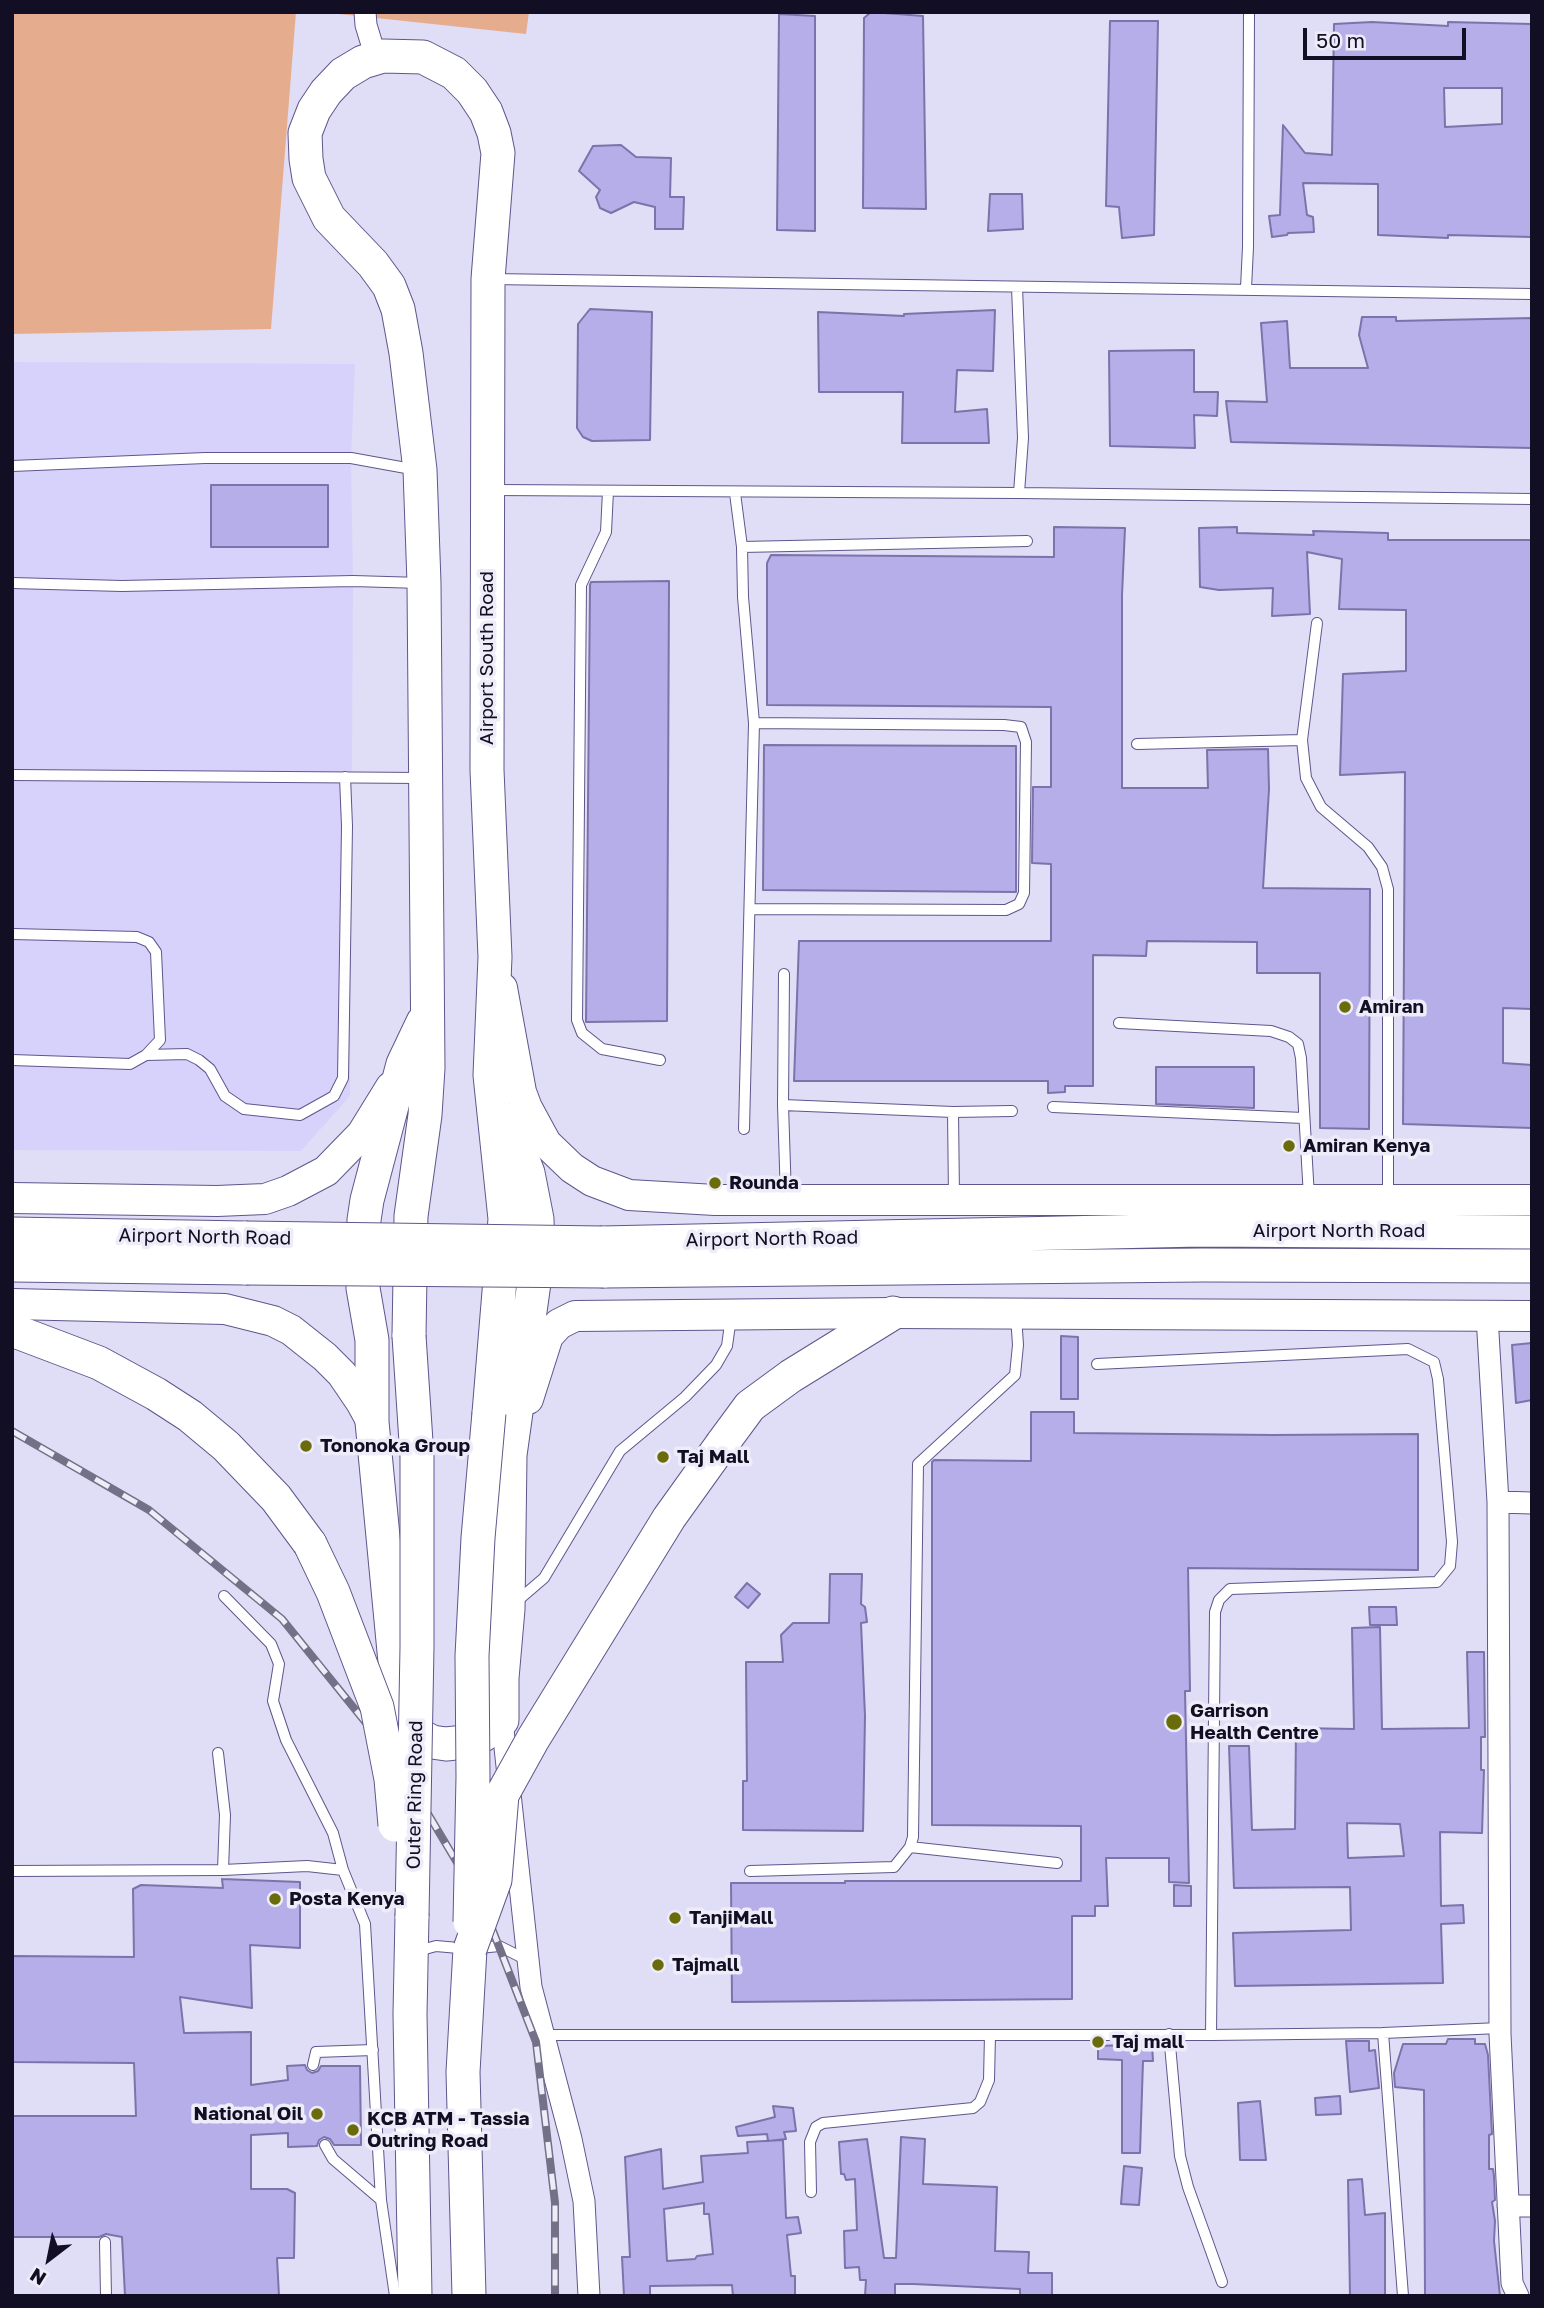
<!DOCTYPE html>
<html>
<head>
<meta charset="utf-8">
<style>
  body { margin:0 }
  #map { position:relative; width:1544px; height:2308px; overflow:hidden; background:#e0ddf6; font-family:"Golos Text",sans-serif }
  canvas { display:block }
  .frame { position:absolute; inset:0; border:14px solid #120e23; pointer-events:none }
  .north { position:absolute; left:14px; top:2224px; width:70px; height:70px; -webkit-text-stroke:5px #edecf8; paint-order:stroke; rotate:212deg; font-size:19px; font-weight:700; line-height:28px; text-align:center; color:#120e23 }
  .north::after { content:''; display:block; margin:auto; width:24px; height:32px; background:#120e23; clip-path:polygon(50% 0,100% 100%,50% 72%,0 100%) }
  .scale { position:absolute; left:1303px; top:28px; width:163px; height:32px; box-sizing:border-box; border:4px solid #120e23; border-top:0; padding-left:9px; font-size:21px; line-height:24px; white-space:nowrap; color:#120e23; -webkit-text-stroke:5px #edecf8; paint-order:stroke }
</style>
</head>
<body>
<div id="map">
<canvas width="1544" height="2308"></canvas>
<div class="frame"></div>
<div class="north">N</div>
<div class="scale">50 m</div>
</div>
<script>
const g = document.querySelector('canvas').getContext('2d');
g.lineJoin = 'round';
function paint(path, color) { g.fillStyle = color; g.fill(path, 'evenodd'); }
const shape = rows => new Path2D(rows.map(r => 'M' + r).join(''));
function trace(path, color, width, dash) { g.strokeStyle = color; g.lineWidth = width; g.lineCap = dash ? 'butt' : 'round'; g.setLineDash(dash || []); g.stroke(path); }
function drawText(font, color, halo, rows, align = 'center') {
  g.font = font + ' "Golos Text",sans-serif'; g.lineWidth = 7; g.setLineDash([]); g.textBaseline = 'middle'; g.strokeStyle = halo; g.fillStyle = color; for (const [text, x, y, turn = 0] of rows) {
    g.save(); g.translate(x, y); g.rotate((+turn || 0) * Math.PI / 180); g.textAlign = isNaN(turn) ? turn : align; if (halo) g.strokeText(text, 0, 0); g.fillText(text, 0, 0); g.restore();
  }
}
paint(shape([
  [12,362,355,364,351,458,353,581,350,1096,301,1151,12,1150]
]), '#d7d2fb');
paint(shape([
  [12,12,296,12,271,329,12,334],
  [320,12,529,12,526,34]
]), '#e5ad8d');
const building = shape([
  [871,12,923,16,926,209,863,208,864,18,871,12],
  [779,14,815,16,815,231,777,230,779,14],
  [1110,21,1158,21,1154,235,1122,238,1119,207,1106,206,1110,21],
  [1372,22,1448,26,1448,22,1532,24,1532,237,1448,235,1448,238,1378,235,1378,184,1303,183,1307,215,1313,217,1314,232,1288,233,1287,235,1272,237,1269,216,1280,215,1283,125,1305,153,1332,155,1334,24,1372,22],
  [1444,88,1502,88,1502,124,1445,127,1444,88],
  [621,145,636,157,671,158,670,197,684,197,683,229,655,229,655,207,634,202,611,213,600,208,596,197,600,190,579,171,593,146,621,145],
  [990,194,1022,194,1023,229,988,231,990,194],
  [590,309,652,312,650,440,592,441,583,437,577,428,578,324,590,309],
  [995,310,993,371,957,370,955,412,987,409,989,443,902,443,903,392,819,392,818,312,904,316,904,314,995,310],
  [1362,317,1396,317,1396,321,1532,318,1532,448,1231,442,1226,401,1267,402,1261,323,1287,321,1290,368,1368,368,1359,335,1362,317],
  [1194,350,1194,392,1218,392,1217,416,1194,415,1195,448,1110,446,1109,351,1194,350],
  [211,485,328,485,328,547,211,547,211,485],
  [1054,527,1125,528,1122,595,1122,788,1208,788,1207,750,1268,749,1269,789,1263,888,1370,889,1369,1129,1320,1128,1320,973,1257,973,1257,942,1147,941,1146,956,1093,955,1093,1086,1065,1086,1065,1092,1048,1093,1048,1081,794,1081,799,941,1051,941,1051,864,1032,863,1033,787,1051,787,1051,707,767,705,767,563,771,555,1054,557,1054,527],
  [1237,527,1237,533,1314,535,1313,531,1388,533,1388,540,1532,540,1532,1009,1503,1008,1503,1063,1532,1065,1532,1128,1403,1124,1405,772,1340,775,1343,674,1406,671,1406,610,1339,609,1342,559,1307,552,1310,614,1272,616,1273,588,1219,590,1200,587,1199,528,1237,527],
  [669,581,667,1021,586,1022,590,585,591,582,669,581],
  [764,745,1016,746,1016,892,763,890,764,745],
  [1156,1067,1254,1067,1254,1108,1156,1104,1156,1067],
  [1061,1336,1078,1337,1078,1399,1061,1399,1061,1336],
  [1532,1343,1532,1400,1516,1403,1512,1345,1532,1343],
  [1031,1412,1074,1412,1074,1433,1272,1435,1418,1434,1418,1570,1188,1568,1190,1691,1185,1691,1189,1883,1169,1882,1169,1858,1106,1858,1108,1906,1095,1906,1095,1916,1072,1916,1072,1999,732,2002,731,1883,845,1883,845,1881,1081,1881,1081,1826,932,1825,932,1462,934,1460,1031,1461,1031,1412],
  [830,1574,862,1574,861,1604,865,1607,867,1622,861,1623,865,1716,863,1831,743,1830,743,1781,747,1781,746,1662,783,1662,781,1635,793,1623,829,1623,830,1574],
  [747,1583,760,1594,748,1608,735,1597,747,1583],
  [1369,1607,1396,1607,1397,1625,1370,1625,1369,1607],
  [1380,1627,1382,1729,1469,1728,1467,1652,1484,1652,1485,1737,1481,1737,1481,1770,1484,1770,1482,1833,1440,1832,1441,1906,1463,1905,1464,1923,1441,1924,1443,1983,1235,1986,1233,1933,1351,1930,1350,1887,1234,1888,1229,1746,1249,1746,1252,1830,1295,1829,1296,1728,1354,1729,1352,1628,1380,1627],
  [1347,1823,1400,1824,1404,1856,1348,1858,1347,1823],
  [222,1879,300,1882,300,1948,250,1945,252,2008,180,1997,184,2033,251,2032,251,2085,288,2080,287,2066,305,2065,307,2070,312,2073,318,2071,321,2066,360,2066,361,2145,334,2145,330,2139,324,2137,319,2140,317,2146,288,2147,288,2133,251,2135,251,2189,287,2189,295,2193,294,2258,277,2258,279,2296,125,2296,122,2237,106,2234,99,2237,12,2237,12,2116,136,2116,134,2063,12,2062,12,1956,134,1957,133,1889,141,1885,223,1888,222,1879],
  [1174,1885,1191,1886,1191,1906,1174,1906,1174,1885],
  [1448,2039,1475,2039,1475,2044,1485,2044,1488,2055,1492,2134,1489,2135,1489,2169,1493,2169,1494,2176,1495,2200,1492,2202,1495,2221,1494,2241,1500,2296,1425,2296,1424,2090,1395,2087,1394,2073,1403,2044,1446,2044,1448,2039],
  [1346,2041,1369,2041,1369,2051,1375,2050,1379,2088,1350,2092,1346,2041],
  [1152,2044,1153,2061,1143,2061,1140,2153,1122,2153,1122,2060,1098,2059,1098,2046,1152,2044],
  [1340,2096,1341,2114,1316,2115,1315,2098,1340,2096],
  [1260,2101,1266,2160,1240,2160,1238,2103,1260,2101],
  [773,2106,793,2108,796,2131,784,2132,786,2139,768,2141,767,2134,738,2136,736,2127,775,2117,773,2106],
  [901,2137,925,2139,923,2184,997,2187,995,2251,1029,2252,1028,2273,1052,2273,1052,2295,1020,2295,1020,2289,913,2284,895,2284,895,2296,865,2296,866,2280,860,2280,859,2267,845,2268,844,2231,857,2230,855,2179,846,2180,844,2174,841,2174,839,2142,867,2139,884,2258,896,2258,901,2137],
  [783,2140,786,2218,798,2217,801,2233,787,2235,791,2276,795,2276,795,2296,733,2296,732,2285,650,2286,650,2296,624,2296,622,2257,630,2257,625,2157,661,2149,663,2189,703,2182,701,2156,748,2153,747,2142,783,2140],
  [704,2203,704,2214,709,2214,713,2254,697,2256,695,2259,667,2261,664,2209,704,2203],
  [1124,2166,1142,2168,1139,2205,1121,2204,1124,2166],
  [1362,2179,1365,2215,1385,2213,1385,2296,1350,2296,1348,2180,1362,2179]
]);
paint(building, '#b6aee8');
trace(building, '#7b73a9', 2);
const lane = shape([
  [491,279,1532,294],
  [1017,287,1023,438,1019,493],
  [1246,288,1248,247,1249,12],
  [12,466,205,458,351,458,417,470],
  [493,490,1019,493,1532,499],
  [608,491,606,532,581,585,577,1020,582,1033,602,1049,660,1060],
  [735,493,742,547,743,597,754,723,744,1129],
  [742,547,1027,541],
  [12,583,122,586,353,581,421,583],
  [1317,623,1302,740,1306,778,1321,807,1368,847,1382,867,1388,889,1388,1198],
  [1137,744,1302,740],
  [12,775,421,778],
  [751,909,1006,910,1019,904,1024,893,1026,742,1021,727,1004,725,754,723],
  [12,934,137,937,149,942,156,952,160,1040,146,1055,130,1064,12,1060],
  [1119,1023,1271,1031,1289,1037,1298,1044,1301,1058,1309,1197],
  [146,1055,187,1054,199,1060,210,1069,225,1096,244,1109,300,1115,334,1096,343,1078,347,826,345,777],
  [783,1105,784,974],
  [1053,1107,1303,1118],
  [953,1112,954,1197],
  [786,1198,783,1105,953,1112,1012,1111],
  [1097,1364,1408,1349,1434,1362,1438,1379,1452,1542,1450,1566,1437,1582,1230,1589,1219,1600,1215,1612,1211,2035],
  [224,1596,271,1644,279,1664,273,1701,286,1740,333,1833,343,1870],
  [516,1602,544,1578,620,1451,685,1397,716,1365,727,1346,731,1317],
  [218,1753,225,1815,223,1870],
  [910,1847,913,1837,918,1464,1015,1375,1018,1345,1016,1316],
  [12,1871,223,1870,307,1866,343,1870,365,1924,381,2200,395,2296],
  [750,1871,894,1867,910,1847,1057,1863],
  [414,1952,436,1946,470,1949,499,1946,529,1961],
  [1383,2033,1403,2296],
  [1169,2034,1180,2156,1188,2187,1222,2282],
  [544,2035,1211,2035,1383,2033,1500,2028],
  [313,2065,316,2052,373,2050],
  [325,2145,333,2159,381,2200],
  [811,2192,810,2142,816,2127,823,2123,973,2108,980,2102,989,2080,990,2035],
  [105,2242,106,2296]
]);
const street = shape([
  [365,12,366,25,376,58],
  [1487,1316,1498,1502,1500,2034,1512,2283,1518,2296],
  [1498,1502,1532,1503],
  [502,1720,531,1987,571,2139,584,2201,589,2296],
  [1508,2206,1532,2206]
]);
const secondary = shape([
  [502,988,521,1092,527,1108,546,1143,572,1168,592,1181,629,1195,715,1200,1532,1200],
  [12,1198,217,1201,265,1199,288,1191,326,1171,362,1134,391,1087],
  [12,1304,225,1309,273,1321,291,1330,325,1357,342,1374,361,1402,372,1422],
  [528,1399,548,1336,559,1324,575,1316,893,1313,1532,1316]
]);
const primary = shape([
  [423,1022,403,1064,367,1200,364,1220,363,1288,372,1340,372,1422,400,1714,421,1736,432,1742,446,1744,465,1742,483,1735,502,1720,502,1678,508,1609,510,1455,538,1254,537,1219,528,1173,508,1120],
  [12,1234,246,1238],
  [602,1243,1200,1230,1532,1232],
  [12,1265,246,1268],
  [604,1271,1202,1265,1532,1266],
  [12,1330,99,1363,156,1394,190,1416,226,1446,276,1498,310,1544],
  [409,1336,411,1216,425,1115,428,1068,424,583,420,470,406,353,398,309,389,286,373,264,329,218,309,178,306,159,305,133,314,110,326,92,343,74,363,62,383,56,423,57,454,73,472,91,486,112,494,133,498,153,488,279,487,770,495,957,490,1075,505,1219,489,1413],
  [722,1444,750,1406,791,1376,893,1313],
  [412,1916,410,2014,415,2296],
  [469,2296,463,2072,470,1949]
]);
trace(lane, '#5f568b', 12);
trace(street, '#5f568b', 23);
trace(secondary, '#5f568b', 32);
trace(primary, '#5f568b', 35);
trace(lane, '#fff', 10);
trace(street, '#fff', 21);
trace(secondary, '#fff', 30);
trace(primary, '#fff', 33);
const rail = shape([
  [12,1431,149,1510,282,1619,396,1760,484,1908,536,2042,555,2203,555,2296]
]);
trace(rail, '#737087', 8);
trace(rail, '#edecf8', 5, [16]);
const primaryBridge = shape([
  [246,1238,602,1243],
  [246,1268,604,1271],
  [409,1336,417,1457,417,1647,412,1916],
  [310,1544,333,1592,377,1707,391,1779,395,1825],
  [470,1922,473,1777,472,1656,478,1538,489,1413],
  [470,1949,495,1880,502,1795,533,1739,669,1518,722,1444]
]);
trace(primaryBridge, '#5f568b', 35, []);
trace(primaryBridge, '#fff', 33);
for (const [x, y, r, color] of [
  [1345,1007,7,"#6a6c0c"],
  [1289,1146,7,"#6a6c0c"],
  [715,1183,7,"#6a6c0c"],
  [306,1446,7,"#6a6c0c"],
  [663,1457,7,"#6a6c0c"],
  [1174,1722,9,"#6a6c0c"],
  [275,1899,7,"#6a6c0c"],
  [675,1918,7,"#6a6c0c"],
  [658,1965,7,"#6a6c0c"],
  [1098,2042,7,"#6a6c0c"],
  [317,2114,7,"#6a6c0c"],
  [353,2130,7,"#6a6c0c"]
]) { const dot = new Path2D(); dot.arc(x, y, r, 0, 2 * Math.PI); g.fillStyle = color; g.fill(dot); trace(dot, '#edecf8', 2.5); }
drawText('19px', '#120e23', '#edecf8', [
  ["Airport South Road",487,658,-90],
  ["Airport North Road",1339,1231],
  ["Airport North Road",205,1237,1],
  ["Airport North Road",772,1239,-1],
  ["Outer Ring Road",415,1795,-89]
]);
drawText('bold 19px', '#120e23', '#edecf8', [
  ["Amiran",1359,1007],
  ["Amiran Kenya",1303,1146],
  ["Rounda",729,1183],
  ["Tononoka Group",320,1446],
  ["Taj Mall",677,1457],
  ["Garrison",1190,1711],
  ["Health Centre",1190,1733],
  ["Posta Kenya",289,1899],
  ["TanjiMall",689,1918],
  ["Tajmall",672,1965],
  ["Taj mall",1112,2042],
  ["National Oil",303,2114,"right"],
  ["KCB ATM - Tassia",367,2119],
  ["Outring Road",367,2141]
], 'left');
</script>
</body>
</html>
